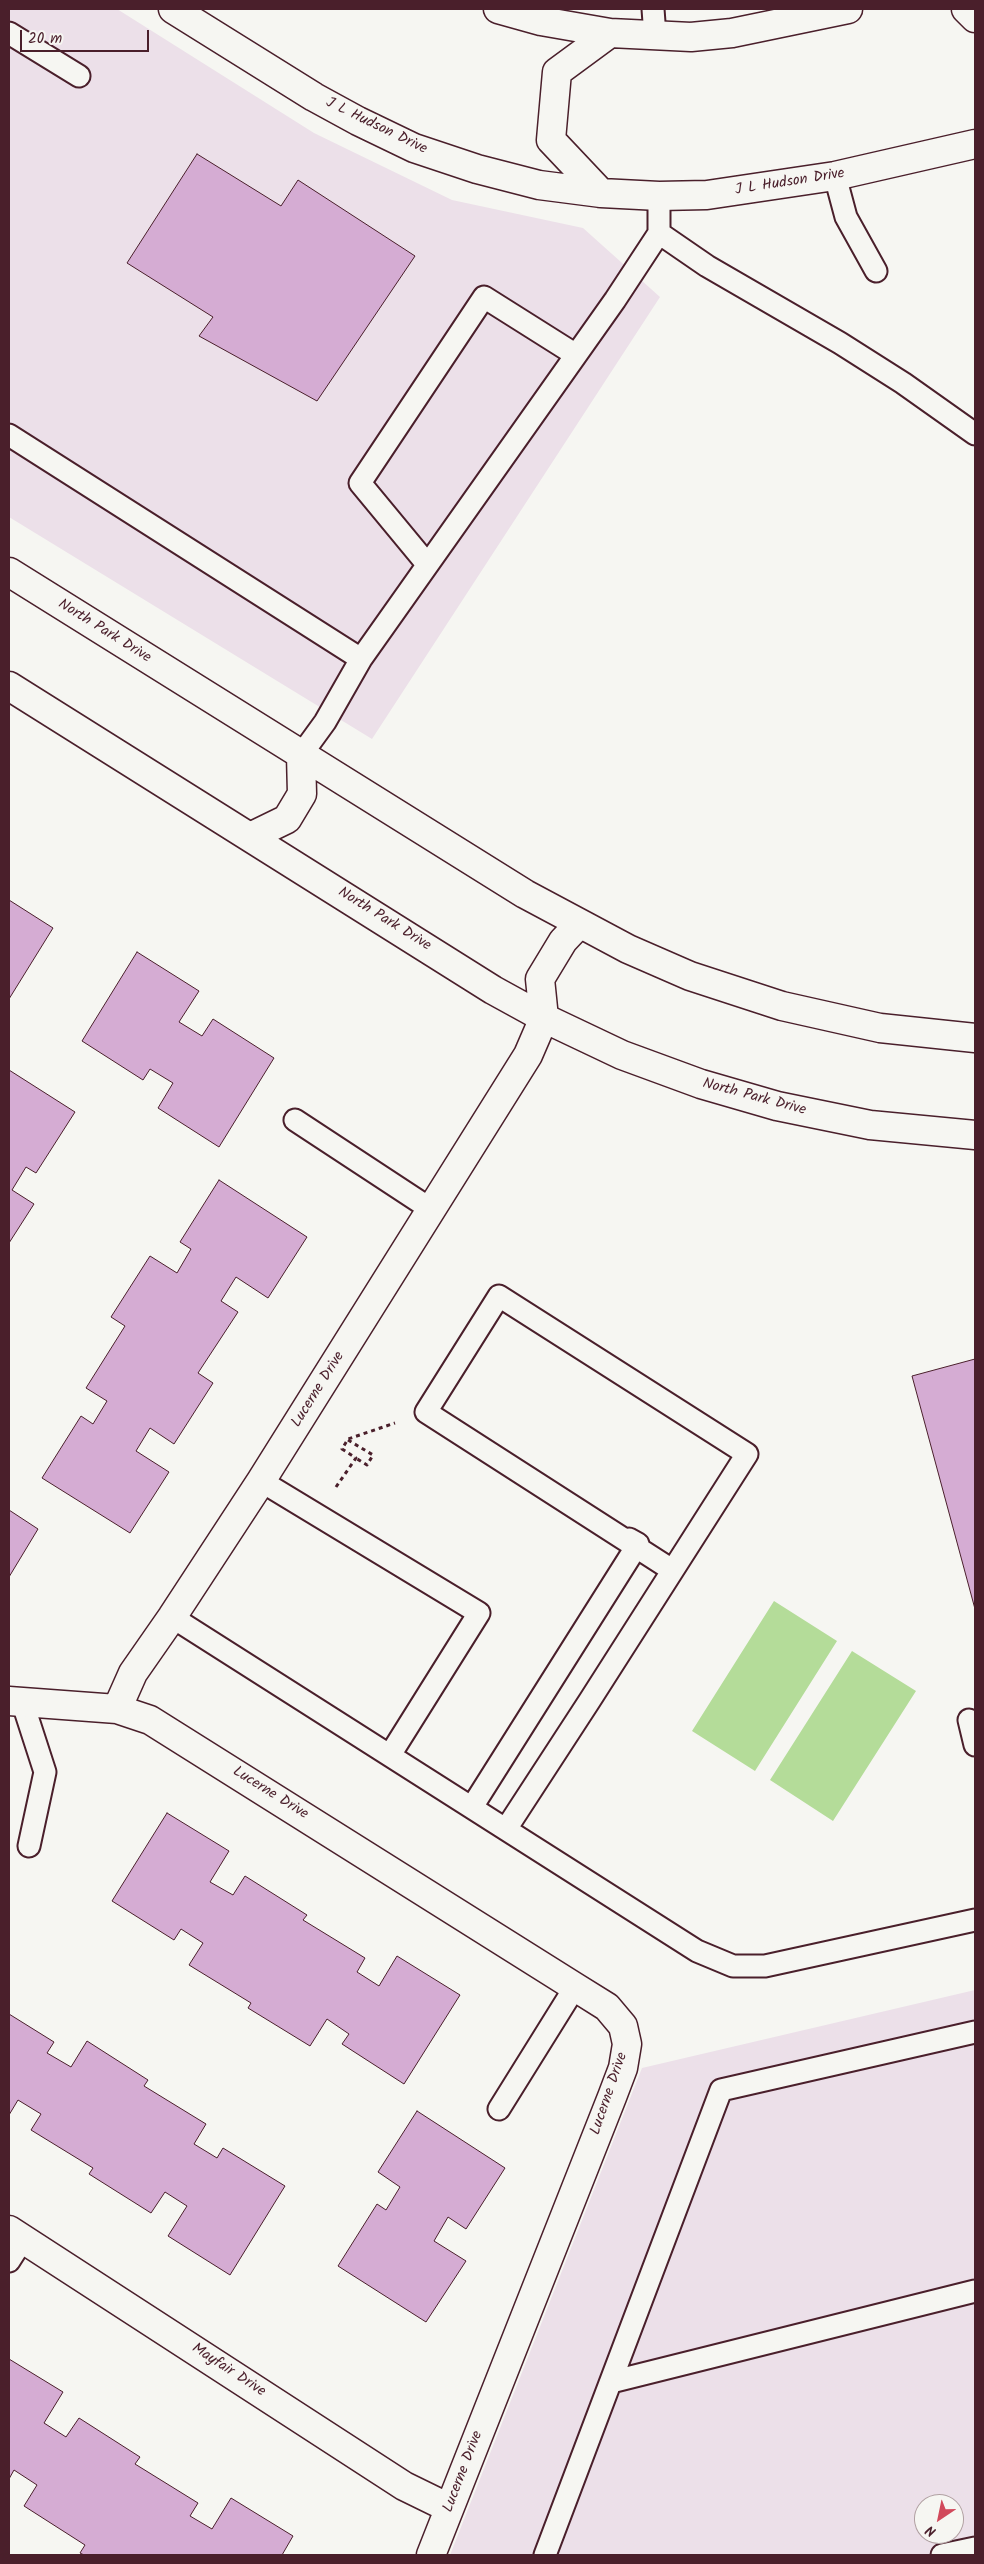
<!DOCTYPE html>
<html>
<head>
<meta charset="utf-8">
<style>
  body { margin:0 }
  #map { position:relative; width:984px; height:2564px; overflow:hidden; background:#f6f6f2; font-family:Kalam,sans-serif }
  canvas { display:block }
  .frame { position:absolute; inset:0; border:10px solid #4a1f2b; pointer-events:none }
  .north { position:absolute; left:914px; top:2494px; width:50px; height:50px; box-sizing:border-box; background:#f6f6f2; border:1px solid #b1a0a2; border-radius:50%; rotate:214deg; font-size:14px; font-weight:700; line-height:20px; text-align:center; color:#4a1f2b }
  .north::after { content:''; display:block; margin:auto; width:18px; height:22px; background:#d1495b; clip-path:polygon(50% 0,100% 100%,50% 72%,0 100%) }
  .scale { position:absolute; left:20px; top:30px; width:129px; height:22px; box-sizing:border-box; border:2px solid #4a1f2b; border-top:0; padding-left:6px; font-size:15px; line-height:18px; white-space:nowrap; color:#4a1f2b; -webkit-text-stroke:4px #f6f6f2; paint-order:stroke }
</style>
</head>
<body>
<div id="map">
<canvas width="984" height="2564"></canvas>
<div class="frame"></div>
<div class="north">N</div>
<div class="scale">20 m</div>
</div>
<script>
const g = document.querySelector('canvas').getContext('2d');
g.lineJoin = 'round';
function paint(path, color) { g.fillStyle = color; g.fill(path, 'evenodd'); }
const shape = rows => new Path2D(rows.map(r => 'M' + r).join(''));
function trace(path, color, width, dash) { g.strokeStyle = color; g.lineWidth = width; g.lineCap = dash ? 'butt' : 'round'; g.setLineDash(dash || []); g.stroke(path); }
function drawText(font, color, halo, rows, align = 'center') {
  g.font = font + ' Kalam,sans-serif'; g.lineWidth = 4; g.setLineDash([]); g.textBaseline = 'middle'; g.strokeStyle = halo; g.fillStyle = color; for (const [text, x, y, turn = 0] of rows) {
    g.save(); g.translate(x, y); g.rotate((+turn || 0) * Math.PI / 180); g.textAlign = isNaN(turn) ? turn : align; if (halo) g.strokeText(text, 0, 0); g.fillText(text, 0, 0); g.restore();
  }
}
paint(shape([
  [9,9,117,9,314,133,452,200,583,228,660,297,372,739,9,517],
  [975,1990,975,2555,450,2555,642,2068],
  [924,2504,954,2504,954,2534,924,2534]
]), '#ece0e9');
paint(shape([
  [774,1601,837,1641,755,1771,692,1731],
  [852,1651,916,1691,833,1821,770,1780]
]), '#b4dc99');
const building = shape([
  [197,154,281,206,298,180,415,256,317,401,199,336,213,317,127,263,197,154],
  [9,900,53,928,9,999,9,900],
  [137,952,199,991,179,1022,202,1036,213,1019,274,1058,219,1147,158,1108,173,1083,150,1069,143,1080,82,1041,137,952],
  [9,1070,75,1112,36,1173,26,1167,12,1190,34,1204,9,1243,9,1070],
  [219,1180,307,1237,268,1298,236,1277,221,1301,238,1312,198,1373,213,1383,174,1444,150,1428,136,1451,169,1472,130,1533,42,1478,81,1416,93,1424,107,1401,86,1388,125,1326,111,1317,150,1256,177,1273,191,1249,180,1242,219,1180],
  [975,1359,975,1609,912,1376,975,1359],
  [9,1510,38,1529,9,1577,9,1510],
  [167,1813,229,1851,210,1882,233,1895,245,1876,307,1915,303,1920,365,1958,357,1972,379,1986,397,1956,460,1995,404,2084,342,2044,349,2034,327,2019,310,2046,248,2008,251,2003,189,1965,203,1943,181,1929,174,1940,112,1901,167,1813],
  [9,2014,54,2042,47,2053,71,2067,87,2041,148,2080,144,2086,206,2124,194,2144,217,2158,223,2148,285,2186,230,2275,168,2236,187,2206,165,2192,151,2213,89,2174,93,2168,31,2130,41,2114,18,2100,9,2115,9,2014],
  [417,2111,505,2168,466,2229,448,2217,434,2241,466,2261,426,2322,338,2266,377,2204,386,2210,400,2187,378,2172,417,2111],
  [9,2359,63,2392,44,2423,66,2437,79,2418,140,2457,135,2464,198,2503,190,2516,212,2529,231,2498,293,2536,282,2555,84,2555,80,2553,85,2545,24,2506,37,2485,14,2470,9,2479,9,2359]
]);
paint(building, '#d5acd3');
trace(building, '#4a1f2b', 1);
const service = shape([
  [653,9,655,36],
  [9,33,79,76],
  [835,176,846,217,876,271],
  [659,196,659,233,707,266,840,343,903,383,975,434],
  [9,435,361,659],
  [427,564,360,483,484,297,576,355],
  [301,755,325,722,361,659,615,300,659,233],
  [295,1120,432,1210],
  [261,1481,479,1613,390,1755],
  [172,1617,697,1951,733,1966,765,1966,975,1920],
  [23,1704,45,1772,29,1846],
  [969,1720,975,1745],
  [472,1807,638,1544,629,1539],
  [506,1829,590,1700,747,1454,499,1296,426,1412,672,1570],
  [499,2109,575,1987],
  [9,2261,23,2239],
  [611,2382,975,2291],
  [545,2555,721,2090,975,2032],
  [942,2555,975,2548]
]);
const minor = shape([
  [173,9,314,97,358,121,414,148,477,169,539,185,601,193,659,196,707,195,835,176,975,144],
  [498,9,541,21,610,33,691,37,732,33,848,9],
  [966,9,975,18],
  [601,193,551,140,557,72,610,33],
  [9,572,525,894,628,949,690,976,782,1006,880,1028,975,1038],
  [9,686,493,990,544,1018,622,1055,701,1084,777,1106,870,1125,975,1135],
  [250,837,287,819,302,794,301,755],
  [9,1701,117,1709,150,1720,575,1987,607,2007,623,2026,627,2044,623,2068,612,2097,431,2555],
  [117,1709,133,1673,172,1617,261,1481,528,1055,544,1018,540,979,563,941,579,924],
  [9,2230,404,2486,449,2508]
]);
trace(service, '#4a1f2b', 25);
trace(minor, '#4a1f2b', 31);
trace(shape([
  [348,1440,373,1455,367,1465,354,1457],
  [336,1487,356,1458,342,1449,348,1439,395,1423]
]), '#4a1f2b', 3, [4, 4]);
trace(service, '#f6f6f2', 21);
trace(minor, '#f6f6f2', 28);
drawText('15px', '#4a1f2b', '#f6f6f2', [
  ["J L Hudson Drive",376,127,26],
  ["J L Hudson Drive",790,183,-9],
  ["North Park Drive",104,632,32],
  ["North Park Drive",384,920,32],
  ["North Park Drive",754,1098,15],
  ["Lucerne Drive",319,1390,-58],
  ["Lucerne Drive",270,1794,32],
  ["Lucerne Drive",610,2094,-71],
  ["Mayfair Drive",228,2371,33],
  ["Lucerne Drive",464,2472,-69]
]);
</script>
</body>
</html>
